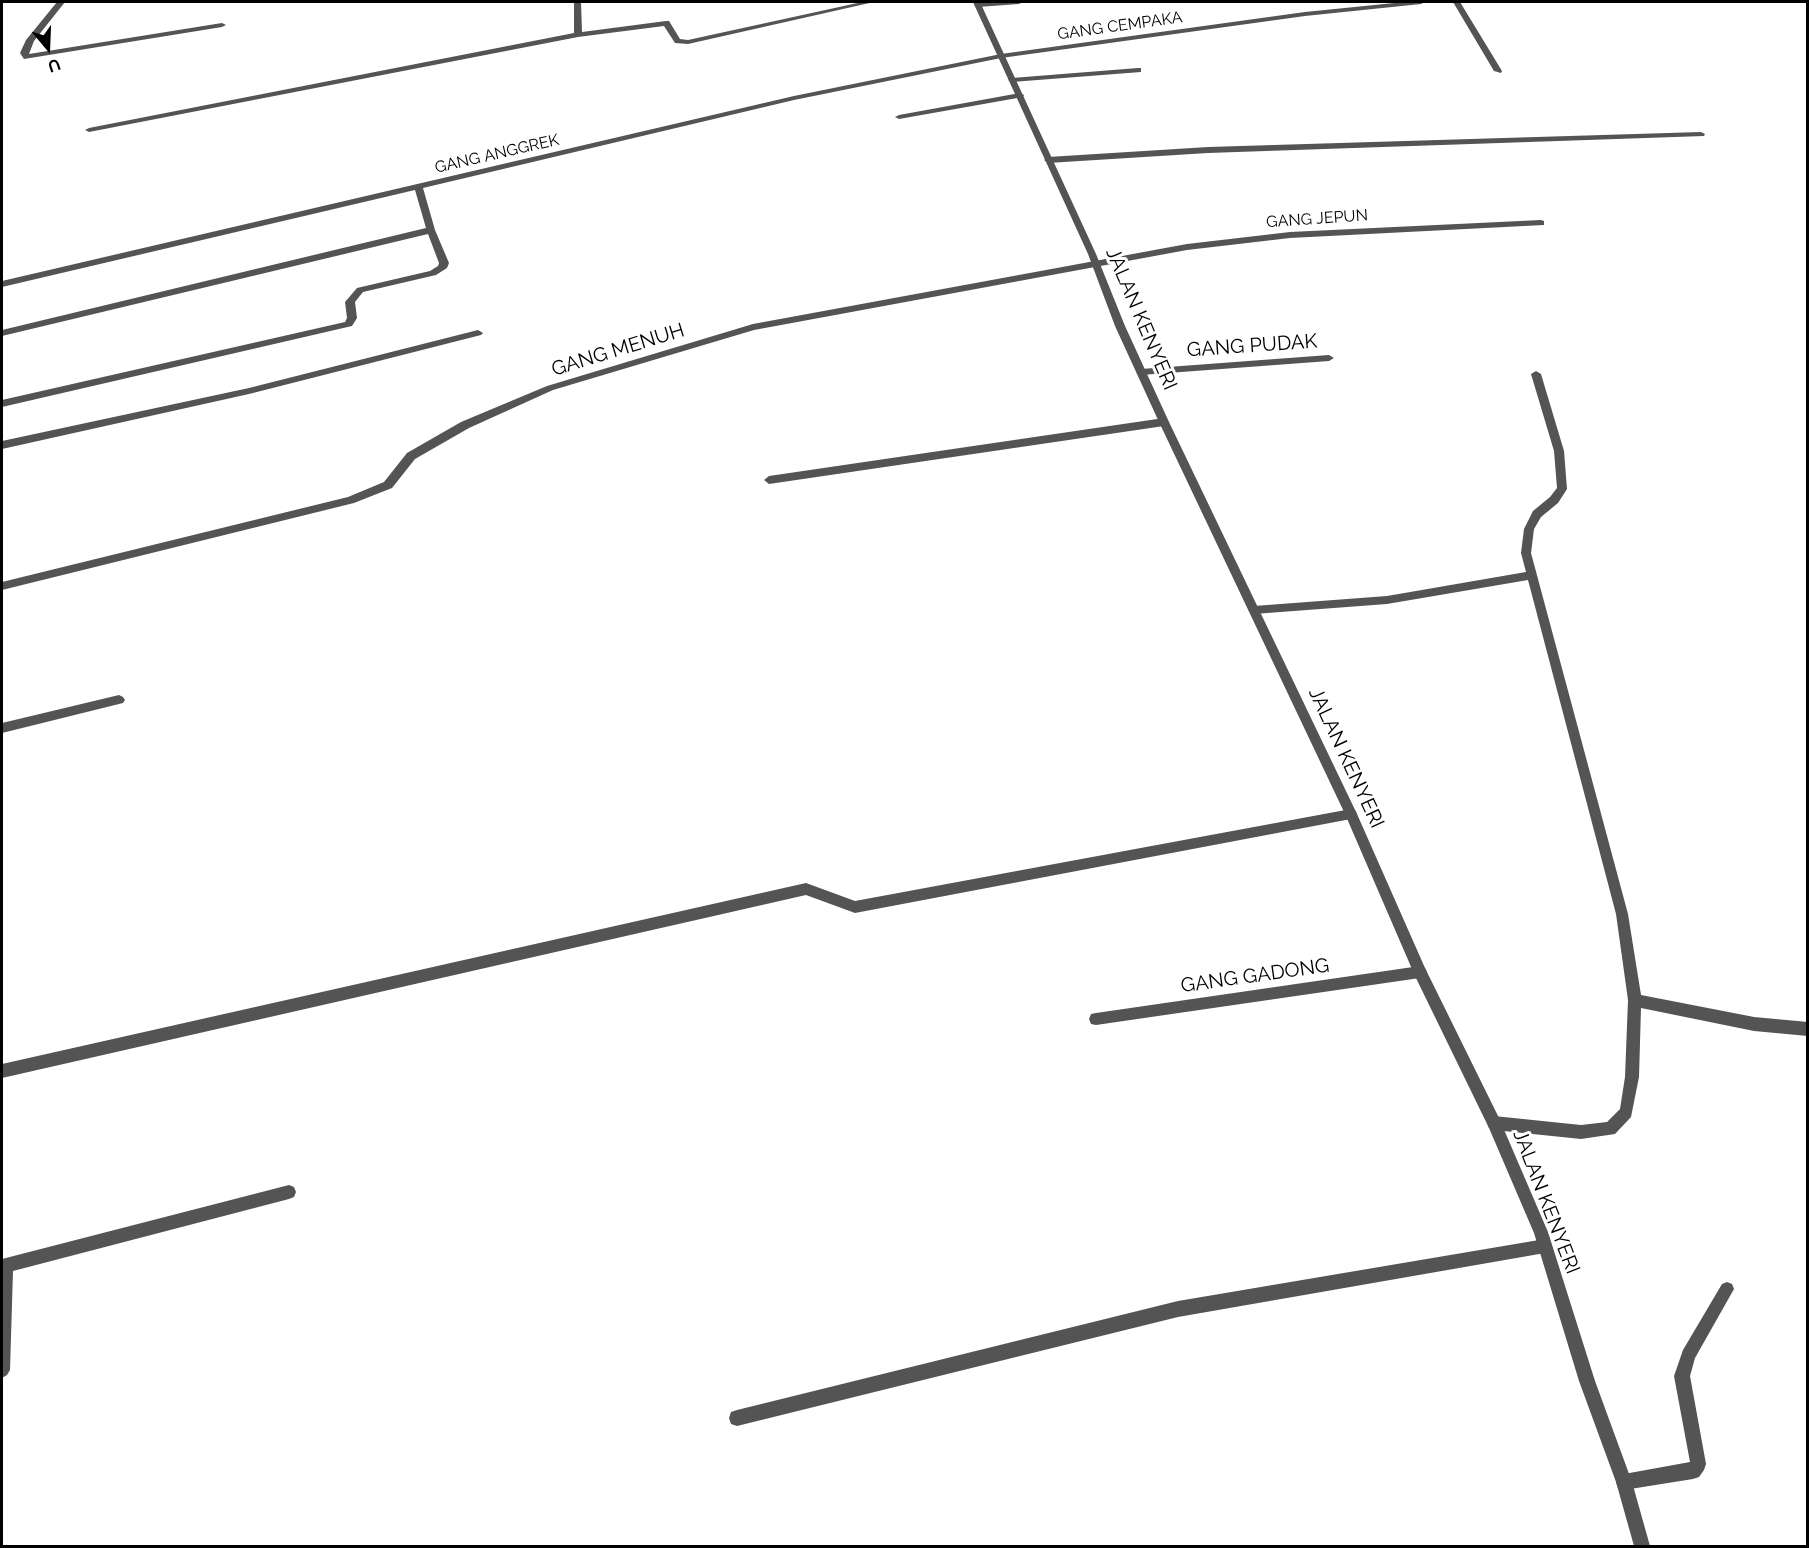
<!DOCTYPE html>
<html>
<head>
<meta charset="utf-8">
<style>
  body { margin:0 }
  #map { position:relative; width:1809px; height:1548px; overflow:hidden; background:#fff; font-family:Raleway,sans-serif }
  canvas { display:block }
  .frame { position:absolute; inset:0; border:3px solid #000; pointer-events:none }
  .north { position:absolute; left:18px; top:18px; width:60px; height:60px; -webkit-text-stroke:4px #fff; paint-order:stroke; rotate:161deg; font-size:16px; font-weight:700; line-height:24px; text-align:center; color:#000 }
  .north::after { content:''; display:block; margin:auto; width:21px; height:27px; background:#000; clip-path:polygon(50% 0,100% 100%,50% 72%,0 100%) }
</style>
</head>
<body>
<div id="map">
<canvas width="1809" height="1548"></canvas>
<div class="frame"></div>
<div class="north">U</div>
</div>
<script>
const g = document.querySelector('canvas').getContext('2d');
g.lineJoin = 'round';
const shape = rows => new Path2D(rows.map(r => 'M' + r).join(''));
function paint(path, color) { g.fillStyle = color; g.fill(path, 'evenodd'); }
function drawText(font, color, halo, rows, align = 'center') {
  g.font = font + ' Raleway,sans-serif'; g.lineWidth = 6; g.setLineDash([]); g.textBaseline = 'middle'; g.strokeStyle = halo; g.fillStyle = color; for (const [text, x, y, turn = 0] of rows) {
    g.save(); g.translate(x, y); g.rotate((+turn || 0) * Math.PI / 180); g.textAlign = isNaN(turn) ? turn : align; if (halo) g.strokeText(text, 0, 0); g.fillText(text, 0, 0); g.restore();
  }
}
paint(shape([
  [1138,68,1141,68,1141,72,1012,82,1008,80,1012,78,1138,68],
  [1351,809,1355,810,1357,814,1355,818,1351,819,855,913,806,895,2,1078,2,1064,806,883,855,901,1351,809],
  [1727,1282,1732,1284,1734,1289,1695,1358,1690,1376,1706,1464,1704,1470,1699,1477,1693,1479,1624,1490,1618,1488,1616,1482,1618,1476,1624,1474,1690,1462,1674,1376,1683,1350,1722,1284,1727,1282]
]), '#545454');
paint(shape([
  [57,2,65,2,34,41,29,54,222,23,226,25,222,27,24,59,20,53,26,40,57,2],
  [574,2,581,2,582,32,666,21,669,21,680,39,688,40,862,2,874,2,688,44,675,43,664,26,578,37,89,132,85,130,89,128,574,33,574,2],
  [995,2,1023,2,1019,4,978,7,974,5,978,3,995,2],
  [1404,2,1425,2,1421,4,1305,16,1001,58,794,100,423,188,435,230,449,263,447,268,436,275,363,292,355,302,357,318,352,326,2,407,2,400,345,322,347,318,345,302,357,288,430,271,438,266,439,263,428,234,2,336,2,330,426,228,415,190,2,287,2,281,794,96,1001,54,1305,12,1404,2],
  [1453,2,1460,2,1502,71,1501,73,1494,71,1453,2],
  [1020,93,1024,95,1023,97,899,119,895,117,899,115,1020,93],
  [1701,132,1705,134,1704,136,1208,153,1048,163,1044,160,1048,157,1208,147,1701,132],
  [1541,220,1544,221,1544,225,1290,238,1187,250,754,330,553,390,469,428,415,459,392,488,354,503,2,590,2,582,348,497,384,482,407,453,461,422,547,386,753,324,1187,244,1290,232,1541,220],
  [478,330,483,333,481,335,249,394,2,449,2,441,249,388,478,330],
  [1329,355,1334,358,1329,361,1141,375,1136,372,1141,369,1329,355],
  [1536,371,1541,374,1564,451,1567,489,1558,503,1541,517,1534,529,1531,553,1628,914,1641,995,1754,1017,1808,1022,1808,1036,1754,1031,1641,1008,1639,1077,1631,1117,1615,1134,1581,1139,1494,1130,1489,1128,1487,1123,1489,1118,1494,1116,1581,1125,1607,1122,1620,1109,1625,1077,1628,1000,1616,914,1528,580,1387,604,1254,614,1248,610,1254,606,1387,596,1526,572,1521,553,1524,529,1533,511,1550,497,1557,488,1554,451,1531,374,1536,371],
  [1164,418,1169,422,1164,426,769,484,764,480,769,476,1164,418],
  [119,695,123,697,125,700,123,703,2,733,2,723,119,695],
  [1420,966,1425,968,1427,972,1425,976,1420,978,1096,1025,1091,1024,1089,1019,1091,1014,1096,1013,1420,966],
  [289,1185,294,1187,296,1192,294,1197,289,1199,13,1271,10,1370,7,1375,2,1378,2,1259,289,1185],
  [1545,1239,1550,1241,1552,1246,1550,1251,1545,1253,1178,1317,737,1426,731,1424,729,1418,731,1412,737,1410,1178,1301,1545,1239]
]), '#545454');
paint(shape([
  [973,2,980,2,1096,254,1125,326,1169,422,1357,814,1425,968,1499,1118,1548,1232,1595,1381,1632,1482,1650,1546,1634,1546,1616,1482,1579,1381,1534,1233,1489,1128,1415,976,1345,814,1159,422,1115,326,1088,254,973,2]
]), '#545454');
drawText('16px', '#000', '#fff', [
  ["GANG CEMPAKA",1120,26,-8],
  ["GANG ANGGREK",497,154,-13],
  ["GANG JEPUN",1317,219,-4]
]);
drawText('20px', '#000', '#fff', [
  ["JALAN KENYERI",1141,319,67],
  ["GANG PUDAK",1252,346,-4],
  ["GANG MENUH",618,350,-17],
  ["JALAN KENYERI",1346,758,65],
  ["GANG GADONG",1255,976,-8],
  ["JALAN KENYERI",1546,1202,69]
]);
</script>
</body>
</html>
